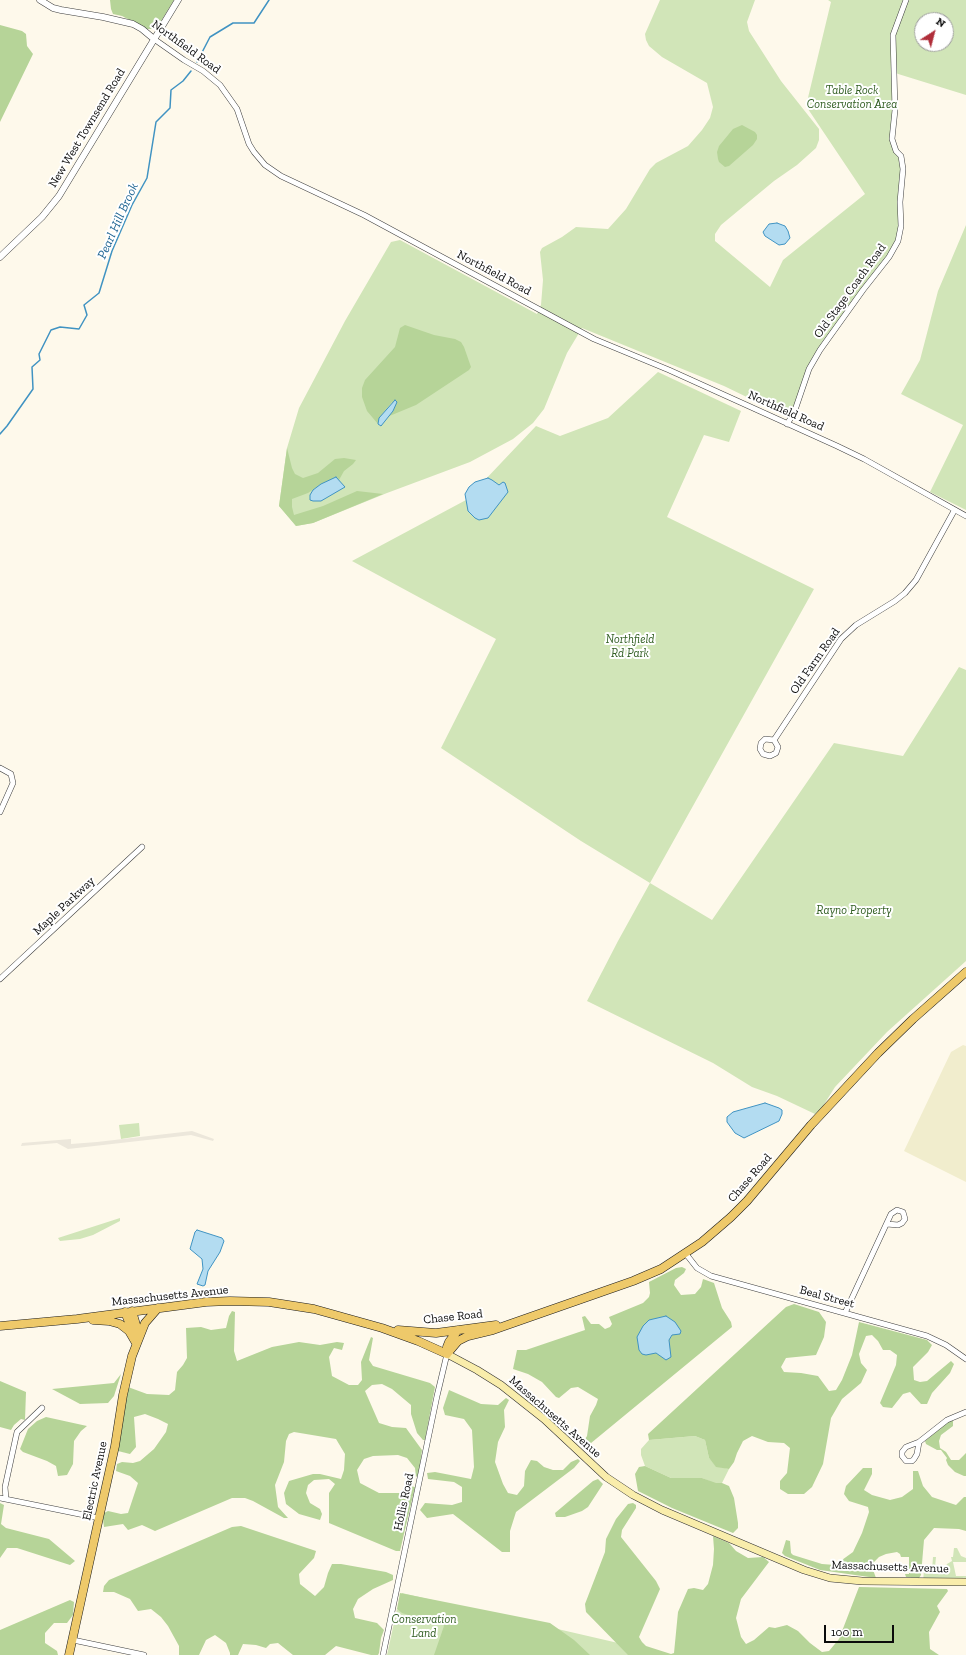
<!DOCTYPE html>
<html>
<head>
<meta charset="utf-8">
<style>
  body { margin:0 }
  #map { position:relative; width:966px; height:1655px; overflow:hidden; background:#fef9eb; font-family:"Zilla Slab",serif }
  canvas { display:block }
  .north { position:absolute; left:914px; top:12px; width:40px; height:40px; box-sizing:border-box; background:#fff; border:1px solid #9d9d9d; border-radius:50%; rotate:36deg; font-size:11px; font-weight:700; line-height:16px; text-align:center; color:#0b0b0b }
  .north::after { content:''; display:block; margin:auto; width:14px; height:18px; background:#b02e3a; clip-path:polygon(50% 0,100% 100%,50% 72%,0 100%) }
  .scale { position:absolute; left:824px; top:1625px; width:70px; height:18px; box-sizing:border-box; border:2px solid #0b0b0b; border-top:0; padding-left:5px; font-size:12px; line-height:14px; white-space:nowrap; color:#0b0b0b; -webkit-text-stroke:3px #fff; paint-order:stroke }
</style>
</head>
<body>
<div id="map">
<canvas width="966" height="1655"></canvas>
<div class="north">N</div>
<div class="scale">100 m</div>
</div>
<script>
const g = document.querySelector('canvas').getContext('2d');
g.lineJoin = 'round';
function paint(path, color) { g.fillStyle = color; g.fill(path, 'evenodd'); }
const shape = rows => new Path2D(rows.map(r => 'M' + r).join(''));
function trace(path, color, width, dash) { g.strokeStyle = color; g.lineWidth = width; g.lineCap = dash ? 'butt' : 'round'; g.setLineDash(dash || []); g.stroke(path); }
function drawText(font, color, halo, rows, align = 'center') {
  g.font = font + ' "Zilla Slab",serif'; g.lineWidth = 4; g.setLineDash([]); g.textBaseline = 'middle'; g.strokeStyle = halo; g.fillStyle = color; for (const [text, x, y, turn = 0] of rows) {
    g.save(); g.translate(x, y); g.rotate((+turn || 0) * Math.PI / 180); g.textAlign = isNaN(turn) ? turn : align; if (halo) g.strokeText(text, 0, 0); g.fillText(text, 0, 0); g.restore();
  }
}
paint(shape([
  [963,1045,966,1046,966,1182,904,1151,951,1052]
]), '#f1edcd');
paint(shape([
  [660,0,755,0,747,22,749,31,781,81,819,129,819,140,816,148,797,165,774,181,721,225,715,234,715,241,770,287,783,260,865,194,806,106,831,2,828,0,966,0,966,95,895,73,892,139,903,161,898,241,809,369,794,413,788,417,724,386,582,328,567,353,544,409,533,423,513,439,470,462,387,493,313,523,296,526,279,506,287,448,299,408,345,321,391,242,400,240,537,314,541,305,543,280,540,252,542,248,562,237,576,227,608,229,626,209,650,169,656,163,688,146,702,130,710,118,713,107,707,83,662,57,649,46,646,40,645,34],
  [922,20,946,20,946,44,922,44],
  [966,225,966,510,930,492,963,425,901,394,920,360,938,291],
  [658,372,741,411,729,442,704,435,667,517,814,589,650,883,712,920,834,743,903,756,959,667,966,670,966,961,887,1032,835,1087,823,1106,815,1114,777,1096,752,1087,713,1063,587,1001,618,941,650,883,581,841,441,748,496,639,352,561,466,500,536,426,560,436,608,418],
  [139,1123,140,1136,121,1139,119,1125],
  [120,1218,120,1221,93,1235,80,1239,60,1241,58,1238],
  [695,1436,705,1440,709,1458,716,1466,729,1469,722,1483,716,1484,702,1478,671,1478,645,1466,641,1455,641,1449,649,1440],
  [954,1548,957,1548,961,1556,966,1558,966,1562,953,1562,956,1576,966,1576,966,1582,923,1582,924,1570,932,1571,933,1557,936,1557,935,1567,946,1566,947,1564,952,1561,951,1557,953,1557],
  [402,1593,670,1655,387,1655,397,1609,398,1610]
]), '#d1e5b8');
paint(shape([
  [110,0,174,0,158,26,154,29,147,29,122,16,113,14,111,9],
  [0,25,22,31,26,34,27,46,33,54,0,122],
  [742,125,755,132,757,135,757,139,753,145,729,166,725,167,719,162,718,159,717,152,719,146,733,129],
  [405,325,434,335,455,339,461,342,464,347,471,367,469,370,416,405,387,417,393,411,392,402,379,418,378,424,367,411,362,397,362,388,365,380,395,347,400,328],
  [287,448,292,468,295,474,303,478,318,473,335,459,344,458,356,460,353,464,344,471,339,480,336,478,321,484,308,493,292,499,292,507,294,515,323,506,357,491,383,494,313,523,296,526,279,506],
  [682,1267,686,1269,684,1273,675,1280,674,1285,681,1295,695,1294,701,1287,703,1279,714,1283,722,1308,731,1322,732,1327,585,1448,582,1444,587,1436,590,1416,596,1405,598,1399,578,1387,571,1388,559,1398,556,1397,542,1382,528,1374,513,1369,517,1350,526,1350,585,1330,582,1317,585,1316,591,1324,599,1324,605,1329,610,1327,612,1324,609,1317,643,1303,649,1297,650,1293,649,1282,676,1268],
  [794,1304,819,1312,826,1322,824,1337,816,1355,786,1358,781,1367,784,1372,801,1373,818,1376,829,1391,836,1390,842,1380,852,1355,859,1322,927,1340,932,1345,928,1352,913,1367,914,1380,920,1382,927,1381,951,1361,954,1364,950,1373,932,1393,927,1404,921,1404,910,1392,903,1394,892,1408,883,1407,880,1403,896,1365,897,1355,890,1350,883,1350,878,1341,872,1335,866,1336,859,1354,861,1363,867,1370,861,1383,842,1399,831,1418,823,1464,812,1487,804,1494,788,1494,780,1489,780,1481,787,1473,790,1448,784,1443,768,1442,752,1436,743,1441,737,1453,734,1462,729,1469,716,1467,709,1458,705,1440,695,1436,649,1440,648,1434,786,1307],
  [232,1311,235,1312,234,1351,237,1361,272,1347,299,1342,320,1345,337,1342,344,1343,342,1350,334,1348,329,1357,332,1376,349,1385,358,1385,362,1380,361,1362,371,1337,373,1338,369,1360,373,1366,430,1383,435,1387,425,1440,423,1440,417,1433,411,1414,411,1405,392,1389,382,1384,372,1385,365,1391,379,1423,392,1427,406,1428,422,1450,419,1474,416,1477,415,1468,407,1458,398,1455,373,1456,364,1459,357,1470,360,1483,379,1493,401,1493,410,1486,415,1487,400,1551,396,1551,329,1523,329,1493,335,1484,329,1479,314,1480,308,1485,306,1493,310,1503,320,1509,322,1514,320,1520,299,1514,286,1504,284,1493,289,1481,313,1474,320,1474,341,1479,344,1470,345,1454,336,1439,294,1432,289,1434,286,1441,284,1462,275,1485,278,1507,288,1518,284,1518,253,1501,245,1498,232,1498,155,1531,142,1525,128,1530,123,1524,104,1527,103,1519,104,1513,108,1511,121,1514,128,1513,138,1483,130,1476,116,1471,117,1464,122,1462,133,1463,140,1461,154,1449,166,1432,168,1424,158,1419,145,1414,134,1417,136,1447,130,1454,118,1451,128,1387,147,1394,169,1395,175,1390,177,1372,183,1365,187,1358,186,1328,201,1327,211,1330,226,1328,229,1316],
  [121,1374,114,1396,108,1403,80,1404,52,1389,114,1383],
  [0,1381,26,1392,25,1420,21,1419,14,1425,11,1430,0,1427],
  [449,1390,481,1404,498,1405,506,1398,509,1400,504,1410,505,1427,498,1442,495,1462,503,1484,508,1493,517,1495,524,1486,525,1471,531,1460,537,1461,544,1467,553,1470,563,1470,571,1462,578,1459,580,1461,574,1468,516,1512,510,1531,510,1552,502,1552,453,1514,427,1518,420,1510,425,1503,452,1505,462,1502,462,1487,454,1482,428,1479,427,1473,435,1472,471,1479,474,1467,472,1430,464,1419,445,1415,443,1408],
  [46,1417,87,1426,81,1431,74,1441,73,1464,67,1475,58,1476,56,1466,47,1461,23,1452,20,1449,28,1429,37,1421],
  [949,1421,953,1421,953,1426,941,1435,939,1441,940,1448,946,1452,951,1460,959,1460,966,1453,966,1476,964,1476,955,1472,948,1465,946,1460,947,1458,941,1450,937,1450,926,1444,925,1441],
  [645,1466,671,1478,702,1478,716,1483,722,1483,729,1486,734,1498,738,1523,738,1528,733,1533,672,1508,638,1491,635,1474,639,1467],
  [863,1468,872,1468,872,1474,864,1490,872,1495,890,1500,902,1497,913,1489,913,1471,918,1471,923,1486,932,1497,956,1505,964,1497,966,1497,966,1531,959,1529,934,1528,924,1540,921,1575,919,1578,906,1577,905,1574,909,1574,909,1557,901,1557,900,1554,897,1552,886,1554,879,1557,873,1563,872,1567,876,1578,820,1570,785,1556,782,1553,786,1540,790,1541,791,1553,793,1555,822,1564,835,1565,853,1552,862,1533,869,1512,868,1507,849,1501,844,1494,846,1486],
  [598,1479,603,1484,588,1507,582,1511,565,1517,556,1517,555,1513,593,1481],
  [0,1503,4,1505,1,1524,6,1528,49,1539,75,1561,70,1565,17,1548,7,1548,0,1558],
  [633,1503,636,1505,636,1508,622,1530,621,1537,656,1581,660,1589,639,1637,642,1642,646,1646,671,1654,674,1653,678,1612,688,1589,694,1588,703,1590,708,1584,713,1565,714,1549,713,1536,729,1543,736,1551,748,1558,763,1557,769,1562,741,1599,736,1618,741,1637,746,1644,754,1640,769,1627,775,1628,787,1625,798,1631,810,1643,822,1652,829,1651,839,1639,859,1587,947,1589,948,1591,937,1606,940,1612,929,1632,930,1649,939,1655,628,1655,586,1612,585,1604,605,1552,606,1539,616,1519,628,1504],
  [241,1526,316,1551,314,1558,299,1574,300,1584,315,1596,324,1587,328,1573,332,1564,341,1564,386,1572,393,1575,393,1580,373,1589,358,1599,353,1609,355,1618,377,1623,384,1630,381,1638,379,1653,378,1655,371,1655,336,1646,325,1655,293,1655,278,1643,270,1644,266,1648,256,1645,243,1644,238,1655,230,1655,230,1653,226,1643,215,1635,206,1640,199,1655,179,1655,179,1646,168,1626,161,1617,151,1609,138,1611,130,1599,114,1592,103,1592,104,1586,109,1580,232,1527],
  [400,1593,550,1623,574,1640,590,1655,434,1655,444,1626,441,1619,414,1617,402,1613,397,1609],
  [70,1600,74,1602,73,1615,67,1623,54,1623,45,1633,45,1643,57,1651,58,1655,0,1655,0,1630]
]), '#b6d498');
paint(shape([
  [192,1131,214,1139,213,1141,191,1135,68,1149,57,1143,21,1146,22,1143,71,1139,71,1144,97,1142]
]), '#ece7db');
const water = shape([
  [777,223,785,226,788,231,790,238,785,244,779,245,765,236,763,232,769,224,777,223],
  [395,400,397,402,393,411,381,426,378,424,379,418,395,400],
  [336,477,345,487,321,501,313,501,310,500,310,495,313,490,321,484,336,477],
  [488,478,492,480,499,485,503,482,505,483,508,492,488,518,479,520,475,518,468,511,465,494,469,487,475,482,488,478],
  [765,1103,779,1108,782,1110,782,1114,779,1121,744,1138,735,1133,727,1122,727,1117,733,1112,765,1103],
  [197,1230,222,1238,224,1241,220,1252,208,1271,205,1285,203,1286,197,1284,203,1269,202,1259,190,1249,195,1232,197,1230],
  [666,1316,675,1322,681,1331,680,1334,672,1335,669,1340,671,1357,666,1360,656,1353,646,1355,642,1354,639,1350,637,1337,643,1326,649,1320,666,1316]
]);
paint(water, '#b3dcf1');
trace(water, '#4093c2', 1);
trace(shape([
  [197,62,210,37,233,23,254,23,269,0],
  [0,434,7,426,33,389,32,367,40,360,39,354,51,330,60,327,79,329,87,315,84,305,99,293,112,251,132,205,147,178,156,122,170,108,171,90,183,81,191,71]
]), '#4093c2', 1.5);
const minor = shape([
  [154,39,184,60,203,71,220,85,237,109,249,144,254,152,265,165,281,176,364,215,594,339,669,370,837,446,864,459,966,516],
  [787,424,794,413,809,369,820,350,863,290,889,257,898,241,901,226,900,202,903,169,901,156,896,151,892,139,895,110,893,35,906,0],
  [774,740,778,747,776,753,770,756,763,754,760,749,761,743,765,739,774,740,841,639,856,625,895,601,905,593,916,580,954,511],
  [0,768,11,774,13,783,0,812],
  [0,979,142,847],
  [686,1254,697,1268,711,1276,927,1336,946,1345,966,1359],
  [845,1313,891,1214,897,1210,903,1212,905,1219,902,1223,898,1225,887,1224],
  [919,1442,917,1454,914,1459,912,1461,906,1461,902,1456,902,1452,906,1447,919,1442,947,1420,966,1412],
  [0,1498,99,1518],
  [6,1499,5,1487,17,1432,42,1408],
  [73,1640,144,1655],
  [383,1655,437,1396,447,1354]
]);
const tertiary = shape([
  [40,0,53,8,61,10,103,17,133,24,142,29,154,39],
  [0,257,42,217,59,196,178,0]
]);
const secondary = shape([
  [447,1354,477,1370,501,1385,544,1419,606,1477,633,1495,662,1510,804,1570,830,1578,862,1581,966,1582]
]);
const primary = shape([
  [132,1311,139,1335],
  [125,1312,134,1335],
  [93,1320,109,1321,120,1324,129,1331,136,1343],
  [0,1326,77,1319,206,1302,230,1301,269,1302,314,1309,382,1328,418,1341,447,1354],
  [398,1330,436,1333,496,1325],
  [447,1354,458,1341,468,1336,493,1330,633,1281,661,1269,702,1242,731,1217,747,1201,811,1125,878,1053,913,1019,966,972],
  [447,1354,447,1347,449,1342,458,1330],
  [69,1655,99,1518,115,1446,123,1395,132,1356,145,1323,158,1308]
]);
trace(minor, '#3e3e3e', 6);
trace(tertiary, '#3e3e3e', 7);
trace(secondary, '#2d2d2d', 8);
trace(primary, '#1c1c1c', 9);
trace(minor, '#fff', 5);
trace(tertiary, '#fff', 6);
trace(secondary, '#f9edab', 7);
trace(primary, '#eec96a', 8);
drawText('12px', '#0b0b0b', '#fff', [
  ["Northfield Road",186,47,36],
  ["New West Townsend Road",87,128,-59],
  ["Northfield Road",494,273,28],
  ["Old Stage Coach Road",850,291,-54],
  ["Northfield Road",786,411,24],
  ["Old Farm Road",815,661,-55],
  ["Maple Parkway",64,906,-43],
  ["Chase Road",750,1178,-49],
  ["Massachusetts Avenue",170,1296,-6],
  ["Beal Street",827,1297,15],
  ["Chase Road",453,1317,-6],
  ["Massachusetts Avenue",555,1417,41],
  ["Electric Avenue",95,1481,-78],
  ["Hollis Road",404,1502,-78],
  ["Massachusetts Avenue",890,1567,2]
]);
drawText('italic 12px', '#305d21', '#fff', [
  ["Table Rock",852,91],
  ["Conservation Area",852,105],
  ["Northfield",630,640],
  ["Rd Park",630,654],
  ["Rayno Property",854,911],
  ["Conservation",424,1620],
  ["Land",424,1634]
]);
drawText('italic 13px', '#1f6593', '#fff', [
  ["Pearl Hill Brook",118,221,-66]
]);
</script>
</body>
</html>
